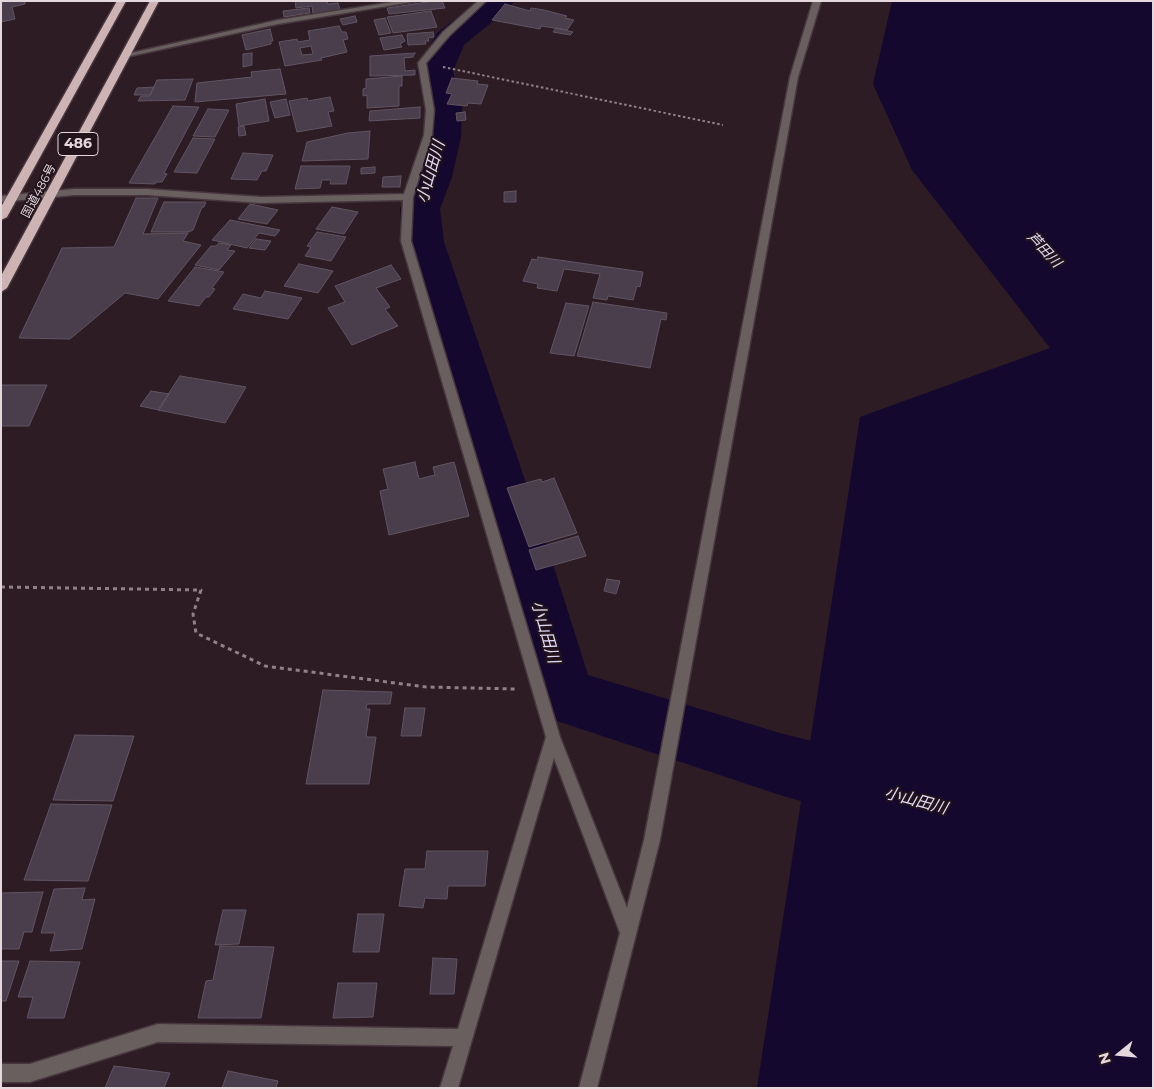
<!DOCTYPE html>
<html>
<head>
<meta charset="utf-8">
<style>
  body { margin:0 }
  #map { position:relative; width:1154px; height:1089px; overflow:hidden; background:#2d1c24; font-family:Montserrat,sans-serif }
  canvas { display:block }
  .frame { position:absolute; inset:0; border:2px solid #e4d8dd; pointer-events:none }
  .north { position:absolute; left:1094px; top:1029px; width:50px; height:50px; -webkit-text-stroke:4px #23131b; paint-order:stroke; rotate:253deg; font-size:14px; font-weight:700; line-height:20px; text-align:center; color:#e4d8dd }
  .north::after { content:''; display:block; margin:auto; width:18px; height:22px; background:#e4d8dd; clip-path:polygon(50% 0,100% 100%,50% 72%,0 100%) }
</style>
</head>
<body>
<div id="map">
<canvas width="1154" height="1089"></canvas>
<div class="frame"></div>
<div class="north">N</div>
</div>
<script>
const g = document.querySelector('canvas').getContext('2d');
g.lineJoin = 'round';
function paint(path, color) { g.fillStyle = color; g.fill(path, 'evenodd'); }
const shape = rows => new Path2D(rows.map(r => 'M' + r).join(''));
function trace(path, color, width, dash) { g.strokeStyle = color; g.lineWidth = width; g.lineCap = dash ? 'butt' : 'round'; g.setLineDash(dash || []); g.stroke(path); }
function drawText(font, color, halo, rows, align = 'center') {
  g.font = font + ' Montserrat,"Noto Sans JP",sans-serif'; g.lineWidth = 4; g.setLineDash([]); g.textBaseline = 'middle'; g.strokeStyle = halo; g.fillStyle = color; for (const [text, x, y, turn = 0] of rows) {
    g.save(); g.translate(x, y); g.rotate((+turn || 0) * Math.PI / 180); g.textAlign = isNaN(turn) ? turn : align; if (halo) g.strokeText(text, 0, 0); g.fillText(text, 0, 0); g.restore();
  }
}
paint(shape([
  [892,1,1153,1,1153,1088,757,1088,860,417,1050,348,912,170,873,84]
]), '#15082f');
paint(shape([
  [478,1,514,1,509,8,464,45,453,71,462,106,461,137,452,177,440,209,444,242,545,539,588,675,780,733,879,758,902,768,912,791,902,814,879,824,780,795,542,716,533,696,491,539,402,242,400,209,412,177,423,137,426,106,417,71,437,33,478,1]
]), '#15082f');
const building = shape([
  [1,1,25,1,25,4,12,7,15,19,1,22,1,1],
  [295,1,327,1,328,4,338,3,340,10,313,13,312,6,296,8,295,1],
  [434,1,442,1,445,8,389,14,387,8,434,1],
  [505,4,530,11,531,8,544,10,567,16,565,18,574,20,567,30,541,26,540,29,492,20,505,4],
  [309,8,310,13,284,17,283,11,309,8],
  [431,11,437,27,393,33,387,17,431,11],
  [355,16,357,22,343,25,340,19,355,16],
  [385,18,391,33,379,35,374,20,385,18],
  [339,26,342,32,346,32,348,39,343,40,347,52,321,58,322,60,285,66,279,42,297,39,298,42,310,40,308,31,339,26],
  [311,46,313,54,302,55,300,48,311,46],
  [556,28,573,32,570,35,553,32,556,28],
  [270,29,273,41,271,41,271,44,246,50,242,35,270,29],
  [433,32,434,37,428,38,429,41,425,41,426,44,408,45,407,34,433,32],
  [402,35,405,41,400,44,402,47,384,50,380,38,402,35],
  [252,53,252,65,243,67,243,54,252,53],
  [415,53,413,57,404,58,405,71,415,70,415,75,370,76,370,56,415,53],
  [280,69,286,94,195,102,197,83,252,77,251,72,280,69],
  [402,76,402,86,399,86,399,106,367,108,367,95,363,96,363,89,366,88,366,79,402,76],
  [452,78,478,81,477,84,488,85,481,104,468,103,467,106,447,104,452,94,446,93,452,78],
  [193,79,185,100,138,101,141,96,150,96,157,80,193,79],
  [154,87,150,95,134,95,137,88,154,87],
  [330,97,334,111,328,112,332,126,297,132,289,101,307,98,308,101,330,97],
  [265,99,269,121,239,126,236,104,265,99],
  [286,99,290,115,275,118,270,102,286,99],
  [173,106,199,107,164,173,167,174,162,182,156,182,155,184,129,183,173,106],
  [420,107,420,118,369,121,370,111,420,107],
  [208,109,229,110,215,137,193,136,208,109],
  [465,112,466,120,457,121,456,113,465,112],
  [244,126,246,135,239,136,238,127,244,126],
  [370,131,368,159,302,161,307,142,348,133,370,131],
  [193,138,215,139,197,173,174,172,193,138],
  [243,153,273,155,266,171,262,171,257,180,231,179,243,153],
  [301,166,350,166,346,184,330,184,331,180,322,180,320,188,295,189,301,166],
  [375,167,375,173,361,174,361,168,375,167],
  [401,176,400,187,382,187,383,177,401,176],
  [516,191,516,202,504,202,504,192,516,191],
  [136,198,158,198,143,234,188,233,183,241,201,245,158,299,125,293,70,339,19,338,62,248,114,247,136,198],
  [164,202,206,202,204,207,202,207,193,230,189,232,151,232,164,202],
  [250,204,278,210,267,224,238,219,250,204],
  [332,207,358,212,344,234,316,229,332,207],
  [230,220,280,230,275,236,259,233,247,248,212,240,230,220],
  [317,232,346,237,331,261,305,256,311,247,307,246,317,232],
  [256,239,271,241,265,250,249,248,256,239],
  [219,243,231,245,227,250,235,251,219,270,195,265,211,246,216,246,219,243],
  [538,257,643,272,640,287,637,286,633,300,608,296,607,300,593,298,600,274,564,269,557,291,537,288,538,284,523,281,532,259,537,260,538,257],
  [299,264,333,271,318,293,284,286,299,264],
  [391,265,401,279,376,288,390,307,385,309,398,326,352,345,328,308,345,302,335,286,391,265],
  [195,267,224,272,212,288,215,289,209,297,206,297,199,306,168,301,195,267],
  [265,291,302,298,288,319,233,309,243,294,261,298,265,291],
  [593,302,667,313,666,320,661,319,650,368,577,356,593,302],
  [566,303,589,306,574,356,550,353,566,303],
  [180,376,246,387,225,423,158,410,180,376],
  [1,385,47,385,29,426,1,426,1,385],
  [151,391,169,394,159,410,140,406,151,391],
  [415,462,419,479,435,475,433,467,454,462,469,516,389,535,380,491,388,489,383,469,415,462],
  [554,478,577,533,529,547,507,488,541,479,542,482,554,478],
  [578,536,586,556,536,570,529,550,578,536],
  [607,579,620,581,616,594,604,591,607,579],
  [323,690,392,692,390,704,367,704,366,709,370,709,366,737,376,737,369,784,306,784,323,690],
  [405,708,425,708,421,736,401,736,405,708],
  [75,735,134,736,113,801,53,800,75,735],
  [51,804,112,805,88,881,24,880,51,804],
  [427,851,488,851,485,886,448,886,447,899,425,898,423,908,399,906,405,869,425,869,427,851],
  [85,888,82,900,95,899,82,949,50,951,55,933,41,933,54,889,85,888],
  [43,892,32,932,24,932,19,949,1,949,1,893,43,892],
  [223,910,246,910,239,944,215,945,223,910],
  [358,914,384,914,379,952,353,952,358,914],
  [220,946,274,947,261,1018,198,1018,206,981,213,980,220,946],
  [433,958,457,959,454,994,430,994,433,958],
  [1,961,19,961,6,1001,1,1001,1,961],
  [30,961,80,962,64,1018,27,1018,33,997,18,997,30,961],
  [338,983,377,983,373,1017,333,1018,338,983],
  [114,1066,170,1073,164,1088,105,1088,114,1066],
  [228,1071,278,1081,276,1088,222,1088,228,1071]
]);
paint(building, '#4a3d4c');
trace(building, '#615463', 1);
const minor = shape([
  [399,1,418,1,278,24,126,57,122,55,278,20,399,1],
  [478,1,486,1,449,36,426,63,434,110,432,135,413,197,411,241,560,737,627,908,644,840,790,77,813,1,821,1,798,77,660,840,597,1088,579,1088,620,933,554,758,458,1088,440,1088,453,1046,158,1042,30,1082,1,1082,1,1064,30,1064,158,1024,458,1029,546,737,401,241,403,200,261,203,147,195,74,195,1,202,1,196,74,189,147,189,261,197,404,194,424,135,426,110,418,63,443,32,478,1]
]);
const highway = shape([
  [117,1,126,1,7,217,1,220,1,207,117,1],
  [150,1,159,1,7,288,1,292,1,276,150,1]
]);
trace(minor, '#47363e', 3);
trace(highway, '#47363e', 3);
trace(shape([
  [443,67,723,125]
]), '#908188', 2, [2.5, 2.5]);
trace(shape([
  [1,587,201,590,193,614,196,633,265,666,426,687,516,689]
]), '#908188', 3, [4, 4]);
paint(minor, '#695f5f');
paint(highway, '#cdb3b3');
drawText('12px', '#e4d8dd', '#23131b', [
  ["国道486号",39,191,-62]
]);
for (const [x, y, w] of [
  [78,144,40]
]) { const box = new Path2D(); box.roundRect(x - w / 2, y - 11.5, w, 23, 4); g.fillStyle = '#23131b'; g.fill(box); trace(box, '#e4d8dd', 1); }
drawText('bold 14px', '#e4d8dd', null, [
  ["486",78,144]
]);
drawText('italic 14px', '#e0daf9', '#23131b', [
  ["芦田川",1044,250,47]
]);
drawText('italic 16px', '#e0daf9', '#23131b', [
  ["小山田川",431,172,-74],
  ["小山田川",545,632,74],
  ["小山田川",916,801,15]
]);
</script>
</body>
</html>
